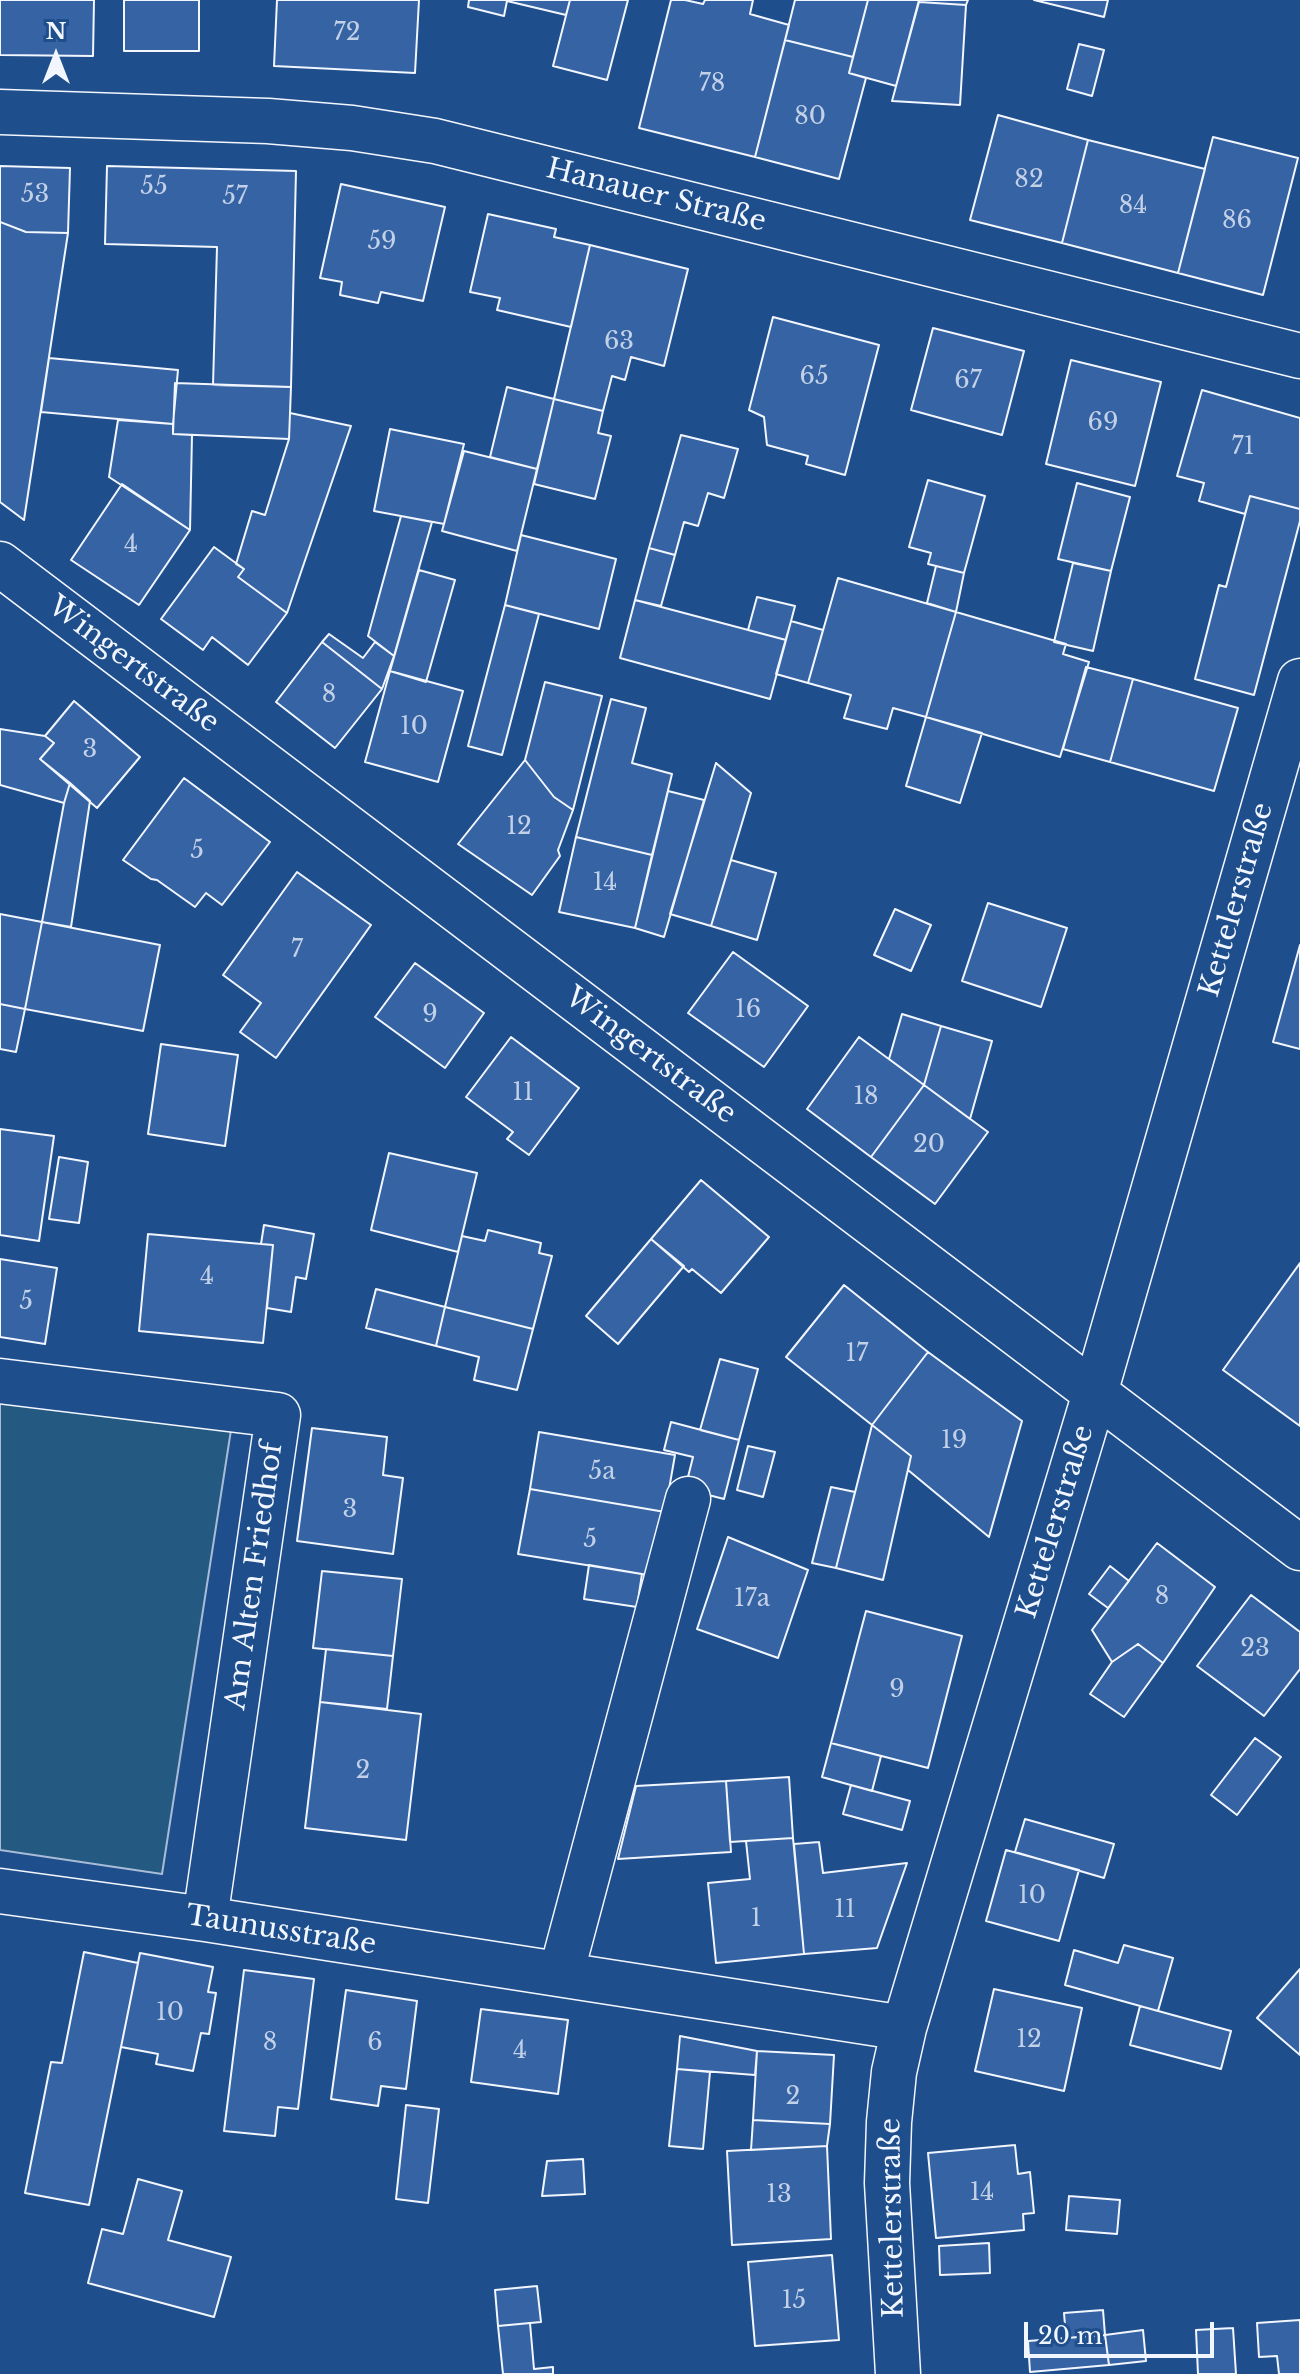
<!DOCTYPE html>
<html>
<head>
<meta charset="utf-8">
<style>
  body { margin:0 }
  #map { position:relative; width:1300px; height:2374px; overflow:hidden; background:#1f4e8c; font-family:"Libre Baskerville",serif }
  canvas { display:block }
  .north { position:absolute; left:16px; top:16px; width:80px; height:80px; -webkit-text-stroke:6px #1f4e8c; paint-order:stroke; rotate:0deg; font-size:22px; font-weight:700; line-height:32px; text-align:center; color:#f2f6ff }
  .north::after { content:''; display:block; margin:auto; width:28px; height:36px; background:#f2f6ff; clip-path:polygon(50% 0,100% 100%,50% 72%,0 100%) }
  .scale { position:absolute; left:1024px; top:2322px; width:190px; height:36px; box-sizing:border-box; border:4px solid #f2f6ff; border-top:0; padding-left:10px; font-size:24px; line-height:28px; white-space:nowrap; color:#f2f6ff; -webkit-text-stroke:6px #1f4e8c; paint-order:stroke }
</style>
</head>
<body>
<div id="map">
<canvas width="1300" height="2374"></canvas>
<div class="north">N</div>
<div class="scale">20 m</div>
</div>
<script>
const g = document.querySelector('canvas').getContext('2d');
g.lineJoin = 'round';
function paint(path, color) { g.fillStyle = color; g.fill(path, 'evenodd'); }
const shape = rows => new Path2D(rows.map(r => 'M' + r).join(''));
function trace(path, color, width, dash) { g.strokeStyle = color; g.lineWidth = width; g.lineCap = dash ? 'butt' : 'round'; g.setLineDash(dash || []); g.stroke(path); }
function drawText(font, color, halo, rows, align = 'center') {
  g.font = font + ' "Libre Baskerville",serif'; g.lineWidth = 6; g.setLineDash([]); g.textBaseline = 'middle'; g.strokeStyle = halo; g.fillStyle = color; for (const [text, x, y, turn = 0] of rows) {
    g.save(); g.translate(x, y); g.rotate((+turn || 0) * Math.PI / 180); g.textAlign = isNaN(turn) ? turn : align; if (halo) g.strokeText(text, 0, 0); g.fillText(text, 0, 0); g.restore();
  }
}
const green = shape([
  [0,1401,231,1430,162,1874,0,1850,0,1401]
]);
paint(green, '#245a82');
trace(green, '#a8bbd7', 2);
const building = shape([
  [0,0,94,0,93,56,0,55,0,0],
  [124,0,199,0,199,51,124,51,124,0],
  [277,0,419,0,415,73,274,66,277,0],
  [469,0,570,0,566,15,507,1,504,16,468,7,469,0],
  [570,0,628,0,607,80,553,66,570,0],
  [671,0,685,0,703,4,705,0,753,0,750,14,789,25,755,157,639,128,671,0],
  [795,0,868,0,853,57,785,40,795,0],
  [868,0,919,0,896,86,849,73,868,0],
  [919,0,968,0,966,5,919,2,919,0],
  [1034,0,1108,0,1104,17,1034,0],
  [919,2,966,5,960,105,892,101,919,2],
  [785,40,853,57,849,73,866,78,839,179,755,157,785,40],
  [1079,44,1104,50,1092,96,1067,89,1079,44],
  [998,115,1088,140,1062,243,970,220,998,115],
  [1213,137,1298,158,1263,295,1178,273,1213,137],
  [1088,140,1205,169,1178,273,1062,243,1088,140],
  [0,166,70,168,68,233,26,232,0,222,0,166],
  [107,166,296,171,291,387,213,385,217,247,105,244,107,166],
  [341,184,445,207,423,301,381,292,378,303,340,295,342,282,320,278,341,184],
  [488,214,556,229,554,237,590,245,571,327,497,310,500,298,470,292,488,214],
  [0,222,26,232,68,233,24,520,0,502,0,222],
  [590,245,688,269,664,366,631,357,625,380,612,376,603,411,554,399,590,245],
  [773,317,879,345,845,475,806,464,808,456,767,445,764,417,749,410,773,317],
  [933,328,1024,351,1002,435,911,410,933,328],
  [49,358,178,370,173,424,41,412,49,358],
  [1071,360,1161,382,1135,486,1046,464,1071,360],
  [175,383,291,387,289,439,173,434,175,383],
  [507,387,554,399,537,469,490,457,507,387],
  [1202,390,1300,418,1300,509,1250,496,1245,514,1199,501,1204,483,1177,476,1202,390],
  [554,399,603,411,598,433,611,436,595,499,534,484,554,399],
  [290,413,351,426,287,613,238,577,244,569,236,564,252,511,265,515,289,439,290,413],
  [118,420,173,424,173,434,192,435,190,530,109,477,118,420],
  [390,429,464,444,444,524,374,511,390,429],
  [681,435,738,449,724,498,708,493,698,526,684,522,675,555,649,548,681,435],
  [464,451,537,469,517,551,442,531,464,451],
  [928,480,985,496,964,573,928,564,931,553,909,547,928,480],
  [1077,483,1130,497,1111,571,1058,559,1077,483],
  [122,484,190,530,139,605,71,560,122,484],
  [1250,496,1300,509,1300,521,1254,695,1195,679,1219,585,1226,587,1250,496],
  [401,516,432,522,394,656,368,636,401,516],
  [521,535,616,559,599,629,505,605,521,535],
  [214,547,244,569,238,577,287,613,248,665,212,637,203,650,161,619,214,547],
  [649,548,675,555,661,606,635,600,649,548],
  [1073,563,1111,571,1093,651,1054,642,1073,563],
  [936,566,964,573,956,612,927,603,936,566],
  [419,570,455,580,426,682,390,671,419,570],
  [838,578,956,612,926,717,893,708,887,729,844,718,851,695,808,683,838,578],
  [757,597,795,606,786,640,748,630,757,597],
  [635,600,786,640,770,699,620,658,635,600],
  [505,605,539,614,502,755,468,746,505,605],
  [956,612,1066,644,1063,654,1089,662,1060,757,926,717,956,612],
  [791,621,823,630,808,683,776,674,791,621],
  [329,634,363,658,375,642,394,656,382,689,322,642,329,634],
  [322,642,382,689,335,748,276,702,322,642],
  [1086,667,1133,679,1110,762,1063,749,1086,667],
  [390,671,463,691,438,782,365,762,390,671],
  [1133,679,1238,708,1214,791,1110,762,1133,679],
  [545,682,602,696,573,810,554,797,525,760,545,682],
  [611,699,646,708,632,763,672,774,652,855,576,837,611,699],
  [74,701,140,757,97,808,40,759,54,743,45,736,74,701],
  [926,717,982,733,960,803,906,786,926,717],
  [0,729,45,736,54,743,40,759,70,783,64,803,0,785,0,729],
  [525,760,554,797,573,810,558,850,560,856,532,895,458,844,525,760],
  [716,763,751,793,711,926,670,914,716,763],
  [184,778,270,842,222,905,206,893,195,907,157,880,151,879,123,860,184,778],
  [70,783,90,801,71,927,42,922,64,803,70,783],
  [668,791,704,800,664,937,635,928,668,791],
  [576,837,652,855,635,928,559,912,576,837],
  [731,860,776,873,757,940,711,926,731,860],
  [297,872,371,925,276,1058,240,1032,261,1003,223,975,297,872],
  [988,903,1067,928,1041,1007,962,981,988,903],
  [895,909,931,925,911,971,874,955,895,909],
  [0,914,42,922,25,1009,0,1004,0,914],
  [42,922,160,945,143,1031,25,1009,42,922],
  [1300,945,1300,1049,1273,1042,1300,945],
  [733,952,808,1006,764,1067,688,1013,733,952],
  [415,963,484,1013,445,1068,375,1017,415,963],
  [0,1004,25,1009,16,1052,0,1049,0,1004],
  [902,1014,941,1026,924,1085,889,1059,902,1014],
  [941,1026,992,1041,970,1119,924,1085,941,1026],
  [511,1037,579,1088,529,1155,507,1139,513,1132,466,1097,511,1037],
  [859,1037,924,1085,871,1157,807,1109,859,1037],
  [161,1044,238,1055,225,1146,148,1134,161,1044],
  [924,1085,988,1132,935,1204,871,1157,924,1085],
  [0,1129,54,1136,39,1241,0,1235,0,1129],
  [389,1153,477,1173,458,1252,371,1230,389,1153],
  [59,1157,88,1162,79,1223,49,1219,59,1157],
  [701,1180,769,1237,721,1293,692,1269,689,1272,651,1239,701,1180],
  [264,1225,314,1234,306,1279,296,1277,291,1312,267,1308,273,1245,261,1244,264,1225],
  [488,1230,541,1243,539,1253,552,1256,533,1329,445,1307,462,1236,485,1241,488,1230],
  [148,1234,273,1245,263,1343,139,1331,148,1234],
  [651,1239,684,1266,618,1344,586,1316,651,1239],
  [0,1259,57,1268,45,1344,0,1337,0,1259],
  [1300,1263,1300,1426,1223,1370,1300,1263],
  [844,1285,928,1352,872,1425,786,1357,844,1285],
  [376,1289,445,1307,436,1346,366,1328,376,1289],
  [445,1307,533,1329,517,1390,474,1380,479,1357,436,1346,445,1307],
  [928,1352,1022,1421,989,1537,908,1470,911,1456,872,1425,928,1352],
  [720,1359,758,1369,739,1440,700,1430,720,1359],
  [671,1422,739,1440,724,1499,685,1489,693,1457,664,1450,671,1422],
  [872,1425,911,1456,883,1580,836,1568,872,1425],
  [312,1428,387,1437,383,1475,403,1478,393,1554,297,1541,312,1428],
  [539,1432,675,1455,665,1512,530,1489,539,1432],
  [748,1446,775,1452,763,1497,737,1490,748,1446],
  [831,1487,855,1492,836,1568,812,1563,831,1487],
  [530,1489,665,1512,654,1576,518,1554,530,1489],
  [728,1537,808,1570,778,1658,697,1629,728,1537],
  [1157,1543,1215,1587,1163,1663,1138,1644,1112,1662,1092,1630,1157,1543],
  [589,1565,642,1574,637,1607,584,1599,589,1565],
  [1110,1566,1129,1581,1108,1608,1089,1594,1110,1566],
  [322,1571,402,1579,393,1656,313,1648,322,1571],
  [1251,1595,1300,1632,1300,1669,1264,1716,1197,1666,1251,1595],
  [866,1611,962,1636,928,1768,831,1743,866,1611],
  [1138,1644,1163,1663,1124,1717,1090,1694,1112,1662,1138,1644],
  [326,1649,393,1656,387,1709,320,1702,326,1649],
  [320,1702,421,1714,406,1840,305,1828,320,1702],
  [1255,1738,1281,1757,1237,1815,1211,1795,1255,1738],
  [831,1743,881,1756,872,1791,822,1777,831,1743],
  [789,1777,793,1838,730,1842,726,1781,789,1777],
  [726,1781,731,1852,618,1859,636,1786,726,1781],
  [851,1785,910,1801,902,1830,843,1814,851,1785],
  [1025,1819,1114,1844,1104,1878,1015,1852,1025,1819],
  [793,1838,804,1954,716,1963,708,1883,750,1879,746,1841,793,1838],
  [819,1842,823,1873,907,1863,877,1948,804,1954,794,1844,819,1842],
  [1006,1850,1079,1870,1059,1941,986,1921,1006,1850],
  [1124,1945,1173,1958,1158,2011,1065,1985,1074,1950,1118,1963,1124,1945],
  [84,1952,138,1963,89,2205,25,2193,51,2062,62,2063,84,1952],
  [140,1953,213,1967,208,1992,216,1993,209,2034,201,2033,193,2071,156,2064,158,2054,121,2047,140,1953],
  [1300,1969,1300,2055,1257,2018,1300,1969],
  [244,1970,314,1979,298,2109,278,2107,275,2136,224,2131,244,1970],
  [994,1989,1082,2008,1064,2091,975,2071,994,1989],
  [346,1990,417,2001,406,2089,381,2086,378,2106,331,2099,346,1990],
  [1140,2006,1231,2031,1221,2069,1130,2045,1140,2006],
  [481,2009,568,2020,558,2094,471,2082,481,2009],
  [680,2036,757,2051,755,2075,677,2069,680,2036],
  [757,2051,834,2055,830,2124,753,2120,757,2051],
  [677,2069,710,2072,703,2149,669,2146,677,2069],
  [406,2105,439,2109,428,2203,396,2199,406,2105],
  [753,2120,830,2124,827,2146,751,2150,753,2120],
  [1015,2145,1018,2174,1030,2172,1034,2213,1023,2214,1024,2230,936,2238,928,2153,1015,2145],
  [827,2146,831,2239,732,2245,727,2151,827,2146],
  [583,2159,585,2194,542,2196,547,2161,583,2159],
  [138,2179,182,2191,168,2240,231,2257,214,2317,88,2283,102,2229,123,2234,138,2179],
  [1069,2196,1120,2200,1117,2234,1066,2230,1069,2196],
  [989,2243,990,2273,940,2275,939,2246,989,2243],
  [832,2255,839,2340,755,2346,748,2262,832,2255],
  [537,2286,541,2322,498,2326,495,2290,537,2286],
  [1103,2310,1105,2335,1066,2338,1064,2313,1103,2310],
  [1300,2320,1300,2374,1279,2374,1277,2356,1259,2357,1257,2323,1300,2320],
  [530,2323,534,2369,553,2367,553,2374,503,2374,498,2326,530,2323],
  [1233,2328,1236,2374,1198,2374,1196,2330,1233,2328],
  [1143,2330,1146,2361,1109,2365,1105,2335,1143,2330],
  [1105,2335,1109,2365,1030,2372,1028,2341,1105,2335]
]);
paint(building, '#3563a3');
trace(building, '#f2f6ff', 2);
const minor = shape([
  [0,564,1300,1548],
  [0,1381,278,1415,205,1919],
  [0,1891,205,1919,904,2028],
  [561,1974,688,1499],
  [898,2374,887,2183,889,2122,894,2072,904,2028,1095,1393,1300,681]
]);
const major = shape([
  [0,112,268,121,352,128,435,141,1300,356]
]);
trace(minor, '#f2f6ff', 47);
trace(major, '#f2f6ff', 47);
trace(minor, '#1f4e8c', 44);
trace(major, '#1f4e8c', 44);
drawText('24px', '#c3d1e8', null, [
  ["72",347,33],
  ["78",712,84],
  ["80",810,117],
  ["82",1029,180],
  ["55",154,187],
  ["53",35,195],
  ["57",235,197],
  ["84",1133,206],
  ["86",1237,221],
  ["59",382,242],
  ["63",619,342],
  ["65",814,377],
  ["67",968,381],
  ["69",1103,423],
  ["71",1243,447],
  ["4",131,545],
  ["8",329,695],
  ["10",414,727],
  ["3",90,750],
  ["12",519,827],
  ["5",197,851],
  ["14",605,883],
  ["7",297,950],
  ["16",748,1010],
  ["9",430,1015],
  ["11",523,1093],
  ["18",866,1097],
  ["20",929,1145],
  ["4",207,1277],
  ["5",26,1302],
  ["17",857,1354],
  ["19",954,1441],
  ["5a",602,1472],
  ["3",350,1510],
  ["5",590,1540],
  ["8",1162,1597],
  ["17a",752,1599],
  ["23",1255,1649],
  ["9",897,1690],
  ["2",363,1771],
  ["10",1032,1896],
  ["11",845,1910],
  ["1",756,1919],
  ["10",170,2013],
  ["12",1029,2040],
  ["8",270,2043],
  ["6",375,2043],
  ["4",520,2051],
  ["2",793,2097],
  ["14",982,2193],
  ["13",779,2195],
  ["15",794,2301]
]);
drawText('28px', '#f2f6ff', '#1f4e8c', [
  ["Hanauer Straße",656,196,14],
  ["Wingertstraße",133,665,37],
  ["Kettelerstraße",1237,900,-74],
  ["Wingertstraße",650,1056,37],
  ["Kettelerstraße",1056,1522,-73],
  ["Am Alten Friedhof",255,1576,-82],
  ["Taunusstraße",281,1931,9],
  ["Kettelerstraße",893,2218,-91]
]);
</script>
</body>
</html>
